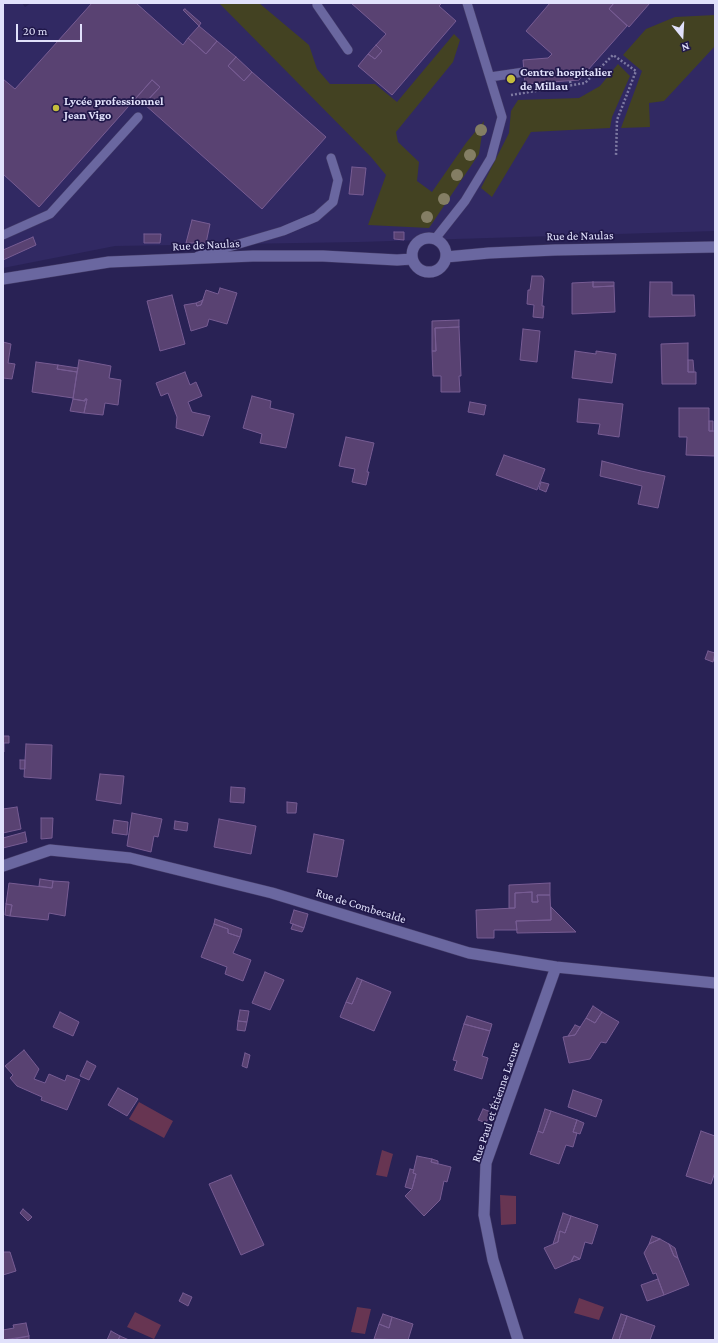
<!DOCTYPE html>
<html>
<head>
<meta charset="utf-8">
<style>
  body { margin:0 }
  #map { position:relative; width:718px; height:1343px; overflow:hidden; background:#292255; font-family:"Crimson Pro",serif }
  canvas { display:block }
  .frame { position:absolute; inset:0; border:4px solid #e1e1fb; pointer-events:none }
  .north { position:absolute; left:662px; top:16px; width:40px; height:40px; -webkit-text-stroke:3px #20184a; paint-order:stroke; rotate:162deg; font-size:11px; font-weight:700; line-height:16px; text-align:center; color:#e1e1fb }
  .north::after { content:''; display:block; margin:auto; width:14px; height:18px; background:#e1e1fb; clip-path:polygon(50% 0,100% 100%,50% 72%,0 100%) }
  .scale { position:absolute; left:16px; top:24px; width:66px; height:18px; box-sizing:border-box; border:2px solid #e1e1fb; border-top:0; padding-left:5px; font-size:12px; line-height:14px; white-space:nowrap; color:#e1e1fb; -webkit-text-stroke:3px #20184a; paint-order:stroke }
</style>
</head>
<body>
<div id="map">
<canvas width="718" height="1343"></canvas>
<div class="frame"></div>
<div class="north">N</div>
<div class="scale">20 m</div>
</div>
<script>
const g = document.querySelector('canvas').getContext('2d');
g.lineJoin = 'round';
function paint(path, color) { g.fillStyle = color; g.fill(path, 'evenodd'); }
const shape = rows => new Path2D(rows.map(r => 'M' + r).join(''));
function trace(path, color, width, dash) { g.strokeStyle = color; g.lineWidth = width; g.lineCap = dash ? 'butt' : 'round'; g.setLineDash(dash || []); g.stroke(path); }
function drawText(font, color, halo, rows, align = 'center') {
  g.font = font + ' "Crimson Pro",serif'; g.lineWidth = 3.5; g.setLineDash([]); g.textBaseline = 'middle'; g.strokeStyle = halo; g.fillStyle = color; for (const [text, x, y, turn = 0] of rows) {
    g.save(); g.translate(x, y); g.rotate((+turn || 0) * Math.PI / 180); g.textAlign = isNaN(turn) ? turn : align; if (halo) g.strokeText(text, 0, 0); g.fillText(text, 0, 0); g.restore();
  }
}
paint(shape([
  [3,3,22,3,25,7,31,3,715,3,715,231,359,242,115,246,3,268]
]), '#312963');
paint(shape([
  [219,3,259,3,309,45,317,69,330,84,375,84,397,102,454,34,460,40,453,62,396,132,398,142,419,162,417,181,432,192,466,143,484,121,479,154,429,228,368,225,386,175,371,157],
  [715,15,715,46,664,101,649,103,650,127,621,128,642,71,623,55,646,29,675,17],
  [618,64,630,76,612,117,610,128,531,132,492,197,481,188,509,133,511,111,518,100,579,98,600,86]
]), '#434222');
paint(shape([
  [139,1102,173,1121,164,1138,129,1119],
  [382,1150,393,1154,387,1177,376,1175],
  [500,1195,516,1196,516,1224,501,1225],
  [579,1298,604,1307,599,1320,574,1313],
  [357,1307,371,1309,365,1334,351,1332],
  [135,1312,161,1325,154,1339,127,1327]
]), '#673552');
const building = shape([
  [92,3,136,3,183,45,188,38,206,54,217,41,236,57,228,66,244,81,252,72,326,137,262,209,144,104,160,87,152,80,39,207,3,174,3,79,15,89,92,3],
  [351,3,442,3,439,6,456,21,392,95,358,66,368,54,375,59,382,51,376,45,386,34,351,3],
  [550,3,614,3,609,9,627,26,579,80,525,84,523,60,548,58,552,54,526,31,550,3],
  [614,3,650,3,629,27,609,9,614,3],
  [185,9,201,23,199,26,183,10,185,9],
  [199,26,217,41,206,54,188,38,199,26],
  [376,45,382,51,375,59,368,54,376,45],
  [236,57,252,72,244,81,228,66,236,57],
  [152,80,160,87,144,104,136,98,152,80],
  [352,167,366,168,363,195,349,194,352,167],
  [192,220,210,224,206,243,186,243,192,220],
  [394,232,404,232,404,240,394,239,394,232],
  [144,234,161,234,160,243,144,243,144,234],
  [33,237,36,245,3,260,3,250,33,237],
  [532,276,542,276,544,279,542,306,544,306,543,318,533,317,534,305,527,304,528,290,530,290,532,276],
  [593,282,593,287,614,286,615,312,572,314,572,283,593,282],
  [593,282,614,282,614,286,593,287,593,282],
  [650,282,672,282,672,295,694,295,695,316,649,317,650,282],
  [220,288,237,293,227,324,209,319,207,326,191,331,184,305,196,303,197,306,201,305,206,290,218,294,220,288],
  [172,295,185,344,160,351,147,301,172,295],
  [203,300,201,305,197,306,196,303,203,300],
  [459,320,459,327,435,328,436,351,432,351,432,321,459,320],
  [459,327,461,376,459,376,460,392,441,392,441,376,433,376,432,351,436,351,435,328,459,327],
  [523,329,540,331,537,362,520,360,523,329],
  [3,342,11,344,8,363,15,364,12,379,3,378,3,342],
  [688,343,688,372,696,372,696,384,662,384,661,344,688,343],
  [575,351,596,354,596,351,616,354,612,383,572,378,575,351],
  [79,360,111,366,109,378,121,380,118,405,105,403,103,415,84,413,87,399,85,399,85,401,73,399,79,360],
  [688,360,693,360,694,372,688,372,688,360],
  [36,362,58,365,57,369,77,372,73,398,32,392,36,362],
  [58,365,78,368,77,372,57,369,58,365],
  [185,372,190,385,196,382,202,396,188,402,192,412,210,416,203,436,176,428,177,417,168,393,161,396,156,383,185,372],
  [252,396,271,401,270,408,294,414,286,448,260,443,262,434,243,428,252,396],
  [73,399,85,401,85,399,87,399,84,413,70,411,73,399],
  [579,399,623,404,619,437,598,434,600,424,577,422,579,399],
  [470,402,486,405,484,415,468,412,470,402],
  [679,408,709,408,709,431,715,431,715,456,686,455,687,437,679,437,679,408],
  [709,421,713,421,713,431,709,431,709,421],
  [346,437,374,443,367,472,369,472,366,485,352,482,355,469,339,466,346,437],
  [504,455,545,469,537,490,496,475,504,455],
  [602,461,641,471,665,476,658,508,638,504,642,486,600,476,602,461],
  [541,482,549,484,546,492,539,489,541,482],
  [708,651,715,653,713,662,705,659,708,651],
  [3,736,9,736,9,743,4,743,4,752,3,752,3,736],
  [26,744,52,745,51,779,24,777,26,744],
  [20,760,25,760,25,769,20,769,20,760],
  [100,774,124,776,121,804,96,800,100,774],
  [231,787,245,788,244,803,230,802,231,787],
  [287,802,297,803,296,813,287,813,287,802],
  [17,807,21,829,3,833,3,809,17,807],
  [132,813,162,819,158,837,154,836,151,852,127,846,132,813],
  [41,818,53,818,52,838,41,839,41,818],
  [219,819,256,826,251,854,214,847,219,819],
  [114,820,128,822,127,835,112,833,114,820],
  [175,821,188,823,187,831,174,829,175,821],
  [25,832,27,842,3,848,3,838,25,832],
  [314,834,344,840,337,877,307,872,314,834],
  [40,879,53,881,52,888,39,886,40,879],
  [53,881,69,882,65,916,49,913,48,920,10,916,12,905,6,904,9,883,52,888,53,881],
  [550,883,550,895,537,895,538,902,532,902,532,892,515,893,515,908,509,908,509,885,550,883],
  [532,892,532,902,538,902,537,895,550,895,551,920,516,921,517,930,494,930,494,938,477,938,476,910,515,908,515,893,532,892],
  [6,904,12,905,10,916,5,915,6,904],
  [551,907,576,932,517,933,516,921,551,920,551,907],
  [294,910,308,914,304,928,290,923,294,910],
  [215,919,242,929,240,937,228,933,228,929,214,924,215,919],
  [214,924,228,929,228,933,240,937,233,953,251,960,243,981,225,974,227,967,201,957,214,924],
  [293,924,304,928,302,932,291,929,293,924],
  [265,972,284,980,270,1010,252,1003,265,972],
  [357,978,362,980,352,1004,346,1002,357,978],
  [362,980,391,992,374,1031,340,1017,346,1002,352,1004,362,980],
  [593,1006,602,1012,595,1023,586,1018,593,1006],
  [240,1010,249,1011,247,1022,238,1021,240,1010],
  [60,1012,79,1022,73,1036,53,1027,60,1012],
  [602,1012,619,1022,606,1043,601,1042,590,1059,569,1063,563,1037,575,1035,586,1018,595,1023,602,1012],
  [467,1016,492,1024,490,1031,464,1024,467,1016],
  [238,1021,247,1022,245,1031,237,1030,238,1021],
  [464,1024,490,1031,482,1056,488,1058,482,1079,454,1070,457,1061,453,1060,464,1024],
  [575,1025,580,1027,575,1035,568,1036,575,1025],
  [24,1050,39,1069,34,1079,45,1083,49,1074,65,1081,67,1075,80,1080,67,1110,41,1100,42,1097,17,1086,10,1078,13,1075,5,1066,24,1050],
  [245,1053,250,1055,247,1068,242,1066,245,1053],
  [87,1061,96,1066,89,1080,80,1076,87,1061],
  [118,1088,138,1099,127,1116,108,1105,118,1088],
  [573,1090,602,1100,596,1117,568,1107,573,1090],
  [483,1109,491,1112,486,1123,478,1120,483,1109],
  [545,1109,551,1111,543,1133,538,1131,545,1109],
  [551,1111,577,1120,573,1132,577,1133,573,1147,566,1145,559,1164,530,1154,538,1131,543,1133,551,1111],
  [577,1120,584,1123,580,1134,573,1132,577,1120],
  [701,1131,715,1136,715,1172,711,1184,686,1176,701,1131],
  [417,1156,432,1159,431,1162,451,1167,447,1182,444,1181,440,1200,424,1216,405,1196,412,1189,416,1174,413,1173,417,1156],
  [432,1159,438,1161,438,1164,431,1162,432,1159],
  [410,1169,414,1170,413,1173,416,1174,412,1189,405,1187,410,1169],
  [231,1175,264,1245,241,1255,209,1184,231,1175],
  [23,1209,32,1217,28,1221,20,1213,23,1209],
  [563,1213,571,1216,565,1233,560,1231,558,1242,553,1244,563,1213],
  [571,1216,598,1225,592,1244,585,1242,580,1259,574,1256,571,1262,555,1269,544,1248,558,1242,560,1231,565,1233,571,1216],
  [652,1236,660,1239,649,1244,652,1236],
  [660,1239,669,1244,674,1256,678,1258,689,1285,664,1295,656,1273,653,1274,644,1253,649,1244,660,1239],
  [669,1244,675,1248,678,1258,674,1256,669,1244],
  [3,1252,10,1252,16,1271,3,1275,3,1252],
  [574,1256,580,1259,571,1262,574,1256],
  [658,1279,664,1295,647,1301,641,1285,658,1279],
  [183,1293,192,1297,188,1306,179,1301,183,1293],
  [383,1314,392,1317,389,1328,379,1324,383,1314],
  [621,1314,627,1316,619,1340,612,1340,621,1314],
  [627,1316,655,1326,650,1340,619,1340,627,1316],
  [392,1317,413,1324,408,1340,374,1339,379,1324,389,1328,392,1317],
  [26,1323,29,1336,3,1340,3,1330,14,1328,13,1325,26,1323],
  [111,1331,120,1336,118,1340,107,1340,111,1331],
  [29,1336,29,1340,10,1340,29,1336],
  [120,1336,129,1340,118,1340,120,1336]
]);
paint(building, '#594272');
trace(building, '#775c93', 1);
const service = shape([
  [317,3,317,5,348,50],
  [490,77,524,72],
  [3,235,50,214,138,117],
  [435,239,465,201,491,158,502,117,467,3],
  [198,256,283,231,316,217,333,202,338,180,331,158]
]);
const minor = shape([
  '412 255a17 17 0 1 1 34 0a17 17 0 1 1-34 0Z',
  [446,257,489,253,555,250,715,247],
  [3,279,109,262,253,256,323,256,397,260,412,259],
  [3,866,50,850,130,858,272,893,469,953,556,967,715,983],
  [518,1340,493,1260,484,1215,486,1163,556,967]
]);
trace(service, '#443c68', 10);
trace(minor, '#443c68', 12);
trace(shape([
  [570,81,571,85],
  [511,95,585,83,613,55,636,71,617,120,616,156]
]), '#7e7aa2', 2.5, [2, 2]);
trace(service, '#6a67a0', 9);
trace(minor, '#6a67a0', 11);
g.fillStyle = '#847e64';
for (const [x, y] of [
  [481,130],
  [470,155],
  [457,175],
  [444,199],
  [427,217]
]) { g.beginPath(); g.arc(x, y, 6, 0, 2 * Math.PI); g.fill(); }
for (const [x, y, r, color] of [
  [511,79,5,"#c4bc3d"],
  [56,108,4,"#c4bc3d"]
]) { const dot = new Path2D(); dot.arc(x, y, r, 0, 2 * Math.PI); g.fillStyle = color; g.fill(dot); trace(dot, '#20184a', 1.5); }
drawText('bold 12px', '#e1e1fb', '#20184a', [
  ["Centre hospitalier",520,72],
  ["de Millau",520,86],
  ["Lycée professionnel",64,101],
  ["Jean Vigo",64,115]
], 'left');
drawText('12px', '#e1e1fb', '#20184a', [
  ["Rue de Naulas",580,236,-1],
  ["Rue de Naulas",206,245,-3],
  ["Rue de Combecalde",361,906,17],
  ["Rue Paul et Étienne Lacure",496,1102,-71]
]);
</script>
</body>
</html>
